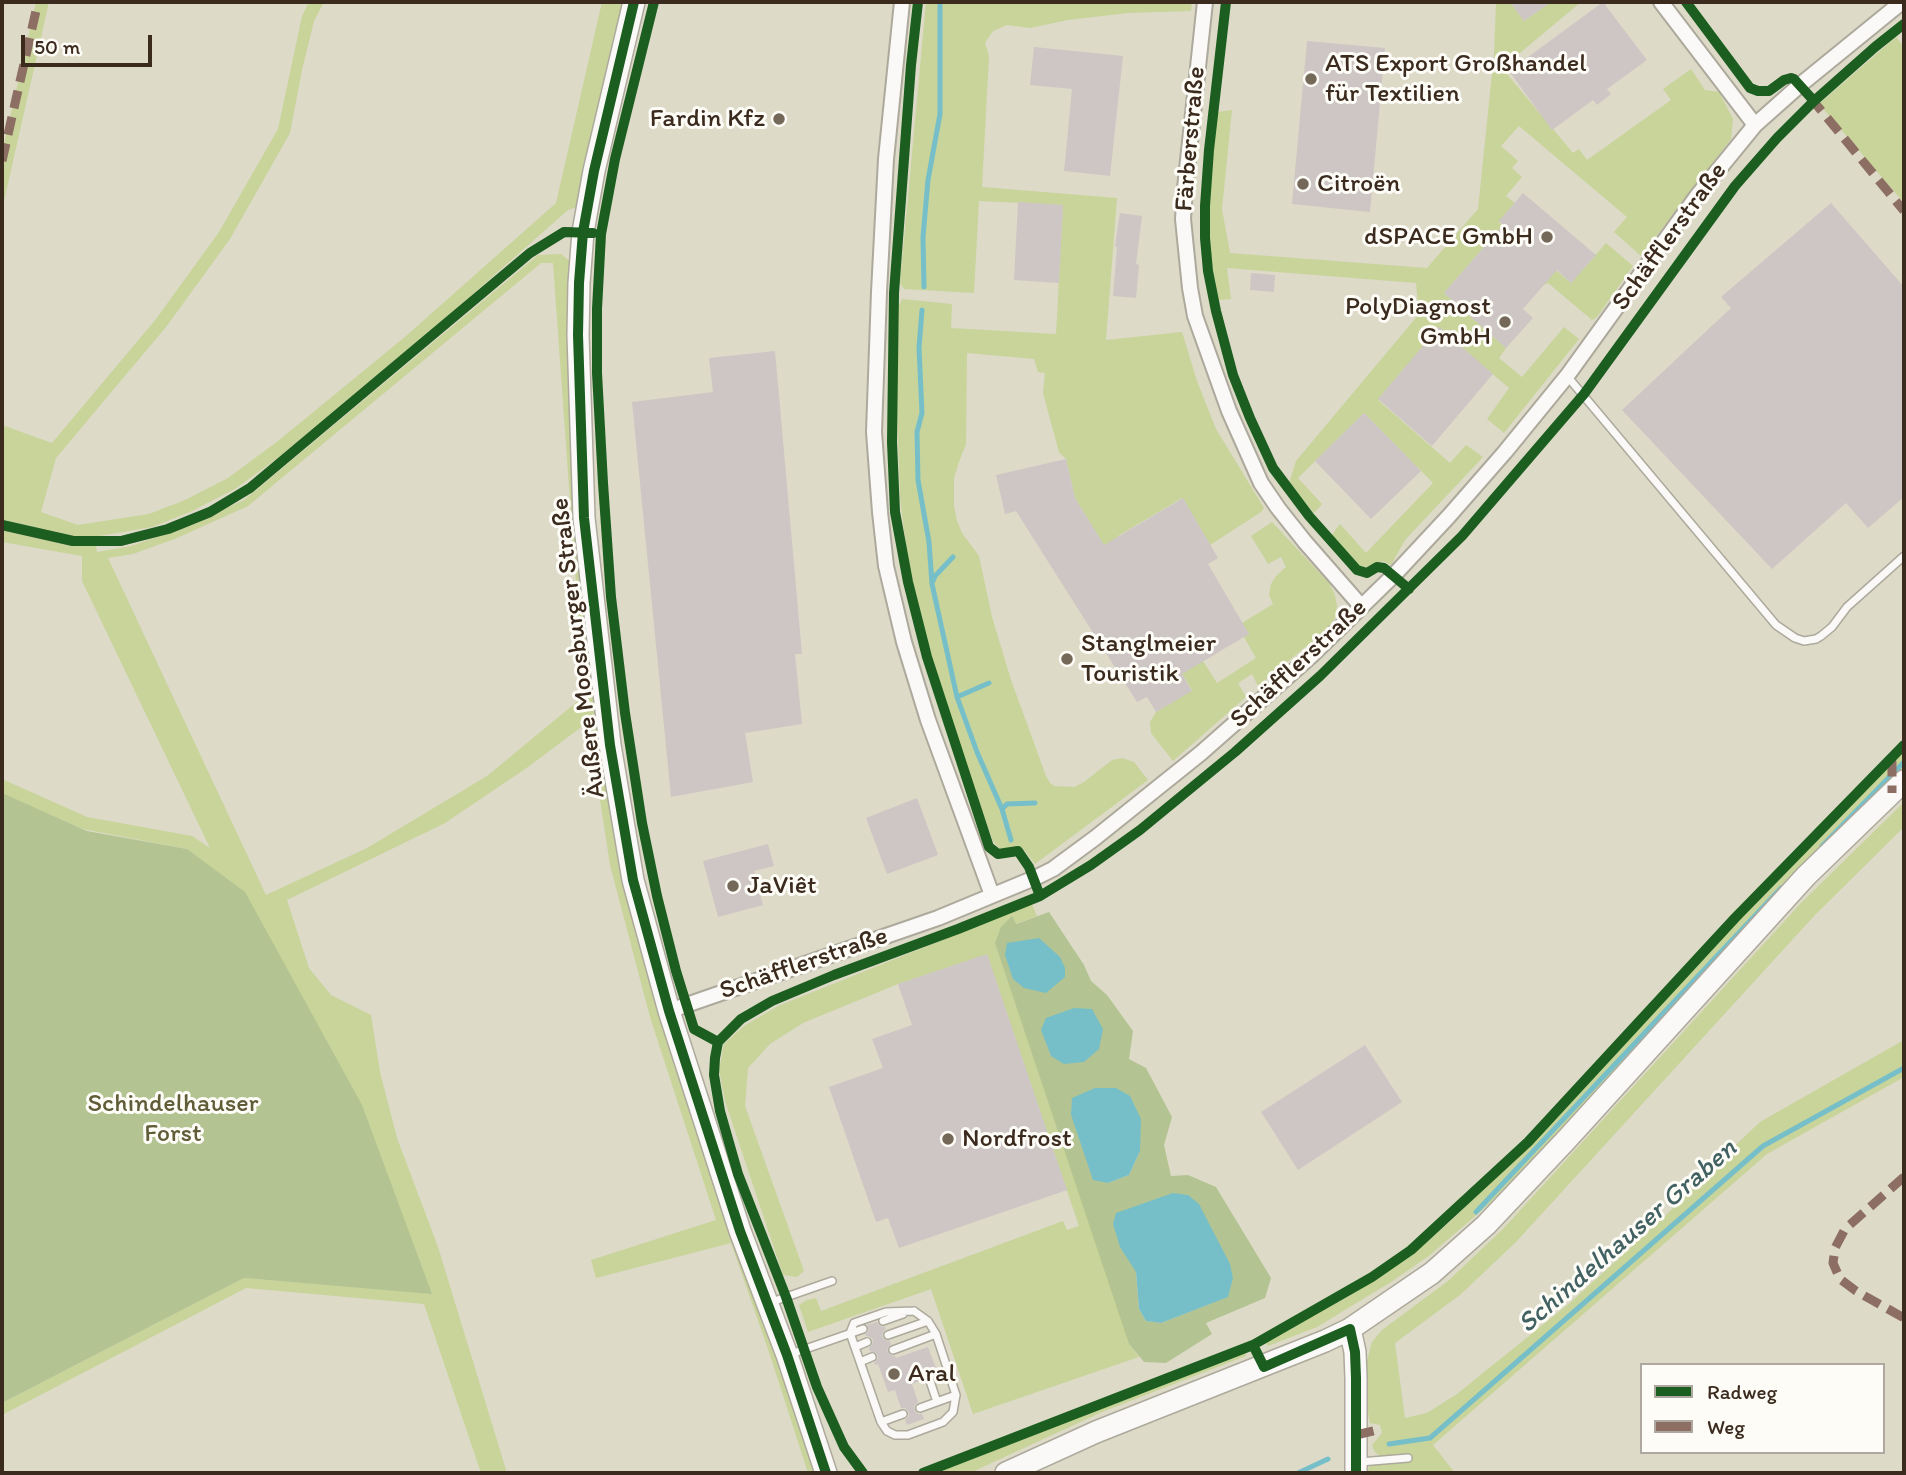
<!DOCTYPE html>
<html>
<head>
<meta charset="utf-8">
<style>
  body { margin:0 }
  #map { position:relative; width:1906px; height:1475px; overflow:hidden; background:#dddac7; font-family:Itim,sans-serif }
  canvas { display:block }
  .frame { position:absolute; inset:0; border:4px solid #3b2a1e; pointer-events:none }
  .legend { position:absolute; left:1640px; top:1363px; width:245px; height:91px; box-sizing:border-box; background:#fdfcf7; border:2px solid #afa8a0; margin:0; padding:9px 12px; list-style:none; font-size:21px; color:#3b2a1e }
  .legend li { display:flex; align-items:center; gap:14px; height:35px }
  .legend b { width:35px; border:2px solid #afa8a0 }
  .scale { position:absolute; left:21px; top:35px; width:131px; height:32px; box-sizing:border-box; border:4px solid #3b2a1e; border-top:0; padding-left:9px; font-size:21px; line-height:24px; white-space:nowrap; color:#3b2a1e; -webkit-text-stroke:5px #fdfcf7; paint-order:stroke }
</style>
</head>
<body>
<div id="map">
<canvas width="1906" height="1475"></canvas>
<div class="frame"></div>
<ul class="legend">
<li><b style="height:9px;background:#1b5e20"></b>Radweg</li>
<li><b style="height:9px;background:#8d6e63"></b>Weg</li>
</ul>
<div class="scale">50 m</div>
</div>
<script>
const g = document.querySelector('canvas').getContext('2d');
g.lineJoin = 'round';
function paint(path, color) { g.fillStyle = color; g.fill(path, 'evenodd'); }
const shape = rows => new Path2D(rows.map(r => 'M' + r).join(''));
function trace(path, color, width, dash) { g.strokeStyle = color; g.lineWidth = width; g.lineCap = dash ? 'butt' : 'round'; g.setLineDash(dash || []); g.stroke(path); }
function drawText(font, color, halo, rows, align = 'center') {
  g.font = font + ' Itim,sans-serif'; g.lineWidth = 6; g.setLineDash([]); g.textBaseline = 'middle'; g.strokeStyle = halo; g.fillStyle = color; for (const [text, x, y, turn = 0] of rows) {
    g.save(); g.translate(x, y); g.rotate((+turn || 0) * Math.PI / 180); g.textAlign = isNaN(turn) ? turn : align; if (halo) g.strokeText(text, 0, 0); g.fillText(text, 0, 0); g.restore();
  }
}
paint(shape([
  [36,2,49,2,2,210,2,153],
  [309,2,324,2,314,21,302,70,290,133,230,239,166,327,56,458,41,512,78,525,149,514,185,500,228,478,278,441,406,336,556,203,602,2,623,2,577,207,568,210,414,346,286,452,235,489,190,512,152,527,94,537,97,552,131,546,174,531,244,500,538,255,561,254,571,262,624,866,667,1040,728,1223,817,1473,808,1473,770,1355,731,1243,596,1278,591,1260,716,1220,650,1017,610,865,588,722,528,767,445,823,287,900,309,968,331,995,371,1015,380,1072,397,1138,438,1247,507,1473,481,1473,424,1304,246,1288,2,1415,2,1403,244,1278,432,1293,187,849,83,829,2,794,2,779,87,817,192,836,210,848,82,581,82,556,2,542,2,425,52,443,156,319,219,232,278,129,302,16],
  [541,263,553,263,584,696,487,776,367,848,266,895,108,558,133,554,177,538,248,506],
  [926,2,1192,2,1191,11,1128,13,1068,20,1030,28,1007,25,993,31,985,43,989,56,982,187,1117,198,1106,340,1182,332,1197,381,1216,429,1264,508,1261,512,1210,545,1182,498,1118,536,1195,666,1203,661,1217,683,1256,658,1244,637,1249,634,1242,623,1273,604,1269,595,1271,584,1276,576,1286,567,1281,557,1268,564,1251,536,1272,522,1329,583,1335,595,1337,606,1335,618,1326,630,1258,686,1252,674,1238,683,1246,697,1173,761,1151,733,1150,722,1156,712,1192,690,1075,498,1066,459,1059,452,1043,393,1045,373,1038,372,1034,359,967,353,966,444,959,462,954,478,954,506,957,521,962,533,979,556,992,617,1011,680,1046,776,1050,783,1054,786,1074,787,1084,782,1112,760,1122,758,1134,762,1148,780,1035,864,1025,851,1016,848,1002,849,998,847,993,841,949,716,924,640,907,554,900,498,897,412,899,305,902,299,952,304,951,328,1056,334,1063,205,979,201,974,293,904,289,900,283],
  [1496,2,1510,2,1524,21,1551,2,1581,2,1502,68,1573,153,1579,149,1587,160,1671,100,1663,89,1691,69,1705,90,1719,92,1733,119,1731,139,1641,256,1614,232,1627,217,1519,126,1501,146,1518,161,1512,168,1522,177,1506,196,1515,203,1499,222,1571,283,1606,243,1633,266,1597,317,1592,320,1548,283,1544,285,1491,239,1444,293,1506,348,1499,358,1522,377,1564,327,1579,339,1504,433,1487,419,1509,388,1439,328,1378,400,1450,463,1466,445,1483,457,1405,540,1391,565,1383,561,1370,568,1359,566,1331,536,1340,524,1366,553,1433,483,1364,413,1298,478,1322,504,1314,513,1289,483,1296,461,1419,314,1416,283,1227,268,1231,299,1219,300,1211,260,1209,217,1212,164,1218,112,1232,110,1222,209,1230,253,1427,268,1478,209,1494,54],
  [1896,37,1904,47,1904,203,1819,104],
  [1904,750,1904,769,1789,884,1576,1115,1496,1198,1430,1255,1391,1282,1317,1327,1268,1346,1264,1339,1344,1299,1412,1255,1451,1221,1528,1145,1743,912],
  [1903,803,1904,830,1902,829,1815,915,1516,1242,1460,1295,1395,1343,1405,1418,1427,1413,1457,1394,1571,1302,1666,1215,1723,1157,1760,1122,1904,1040,1904,1077,1767,1154,1433,1445,1455,1473,1367,1473,1369,1467,1375,1464,1386,1464,1388,1458,1380,1456,1374,1451,1372,1445,1382,1433,1380,1425,1370,1423,1366,1402,1367,1361,1372,1342,1382,1330,1448,1281,1503,1229,1802,902],
  [1032,904,1037,916,1015,924,1012,917,1129,1344,1139,1357,973,1414,931,1289,808,1332,799,1305,807,1300,816,1298,821,1311,1063,1221,1067,1230,1079,1226,987,955,898,984,803,1023,770,1044,748,1068,745,1106,804,1271,797,1277,783,1275,725,1101,719,1070,724,1044,744,1026,778,1006],
  [1245,1349,1246,1356,1102,1412,970,1473,933,1473]
]), '#c8d49a');
paint(shape([
  [2,793,87,831,187,849,245,892,362,1105,432,1294,244,1278,2,1403],
  [1049,912,1084,965,1091,981,1107,995,1133,1031,1129,1059,1146,1068,1172,1117,1164,1145,1171,1176,1188,1175,1216,1187,1271,1278,1265,1298,1206,1323,1212,1334,1166,1363,1144,1362,1129,1344,995,943,1001,927,1012,916,1016,924],
  [1140,1151,1129,1175,1108,1183],
  [1136,1272,1227,1297,1161,1323,1146,1321,1139,1309]
]), '#b3c492');
paint(shape([
  [1039,938,1060,957,1065,968,1065,977,1046,993,1024,988,1013,979,1005,955,1007,943],
  [1074,1008,1092,1009,1103,1029,1099,1049,1084,1062,1064,1064,1051,1056,1041,1030,1046,1018],
  [1095,1088,1116,1088,1130,1096,1141,1119,1140,1151,1129,1175,1108,1183,1093,1180,1071,1115,1072,1098],
  [1173,1193,1188,1195,1199,1204,1230,1264,1233,1278,1228,1297,1161,1323,1146,1321,1139,1309,1136,1272,1120,1247,1113,1224,1116,1213]
]), '#77bfc8');
trace(shape([
  [924,287,923,237,928,180,940,114,940,2],
  [922,310,919,348,922,413,917,432,918,480,929,542,932,584,957,697,977,752,1002,809,1011,840],
  [933,581,935,576,953,557],
  [957,697,989,683],
  [1002,809,1007,804,1035,803],
  [1822,846,1904,762],
  [1476,1212,1781,888],
  [1389,1444,1430,1438,1763,1146,1904,1068],
  [1298,1473,1328,1459]
]), '#77bfc8', 5);
paint(shape([
  [1510,2,1551,2,1524,21],
  [1603,2,1647,60,1607,89,1611,94,1597,105,1593,100,1552,130,1509,71],
  [1307,41,1385,48,1370,212,1292,204],
  [1034,47,1123,56,1110,176,1064,171,1072,89,1030,85],
  [1523,193,1596,255,1571,283,1557,270,1523,309,1533,318,1506,348,1444,293,1503,225,1499,221],
  [1018,202,1063,205,1059,283,1014,280],
  [1831,203,1904,287,1904,497,1868,528,1846,503,1772,569,1622,410,1731,308,1721,297],
  [1120,213,1142,216,1136,264,1139,265,1136,298,1113,296,1117,247,1115,246],
  [1251,273,1275,275,1274,292,1250,290],
  [1439,327,1493,374,1432,446,1378,399],
  [775,351,802,654,795,654,802,724,745,733,753,782,671,797,632,402,713,392,709,358],
  [1364,413,1421,471,1371,519,1315,461],
  [1066,459,1075,498,1104,545,1183,498,1218,558,1208,564,1249,634,1182,674,1192,691,1156,712,1147,697,1137,702,1016,511,1005,514,996,475],
  [917,798,938,855,887,874,866,818],
  [768,844,774,866,754,871,763,905,718,917,703,861],
  [987,954,1067,1190,899,1248,888,1218,876,1222,829,1087,883,1068,872,1039,912,1025,898,984],
  [1365,1045,1402,1102,1298,1170,1261,1112],
  [877,1322,880,1326,885,1327,886,1329,883,1332,882,1336,885,1340,890,1341,891,1344,887,1350,890,1355,895,1356,896,1358,928,1347,938,1374,935,1376,931,1372,926,1372,923,1376,923,1380,912,1384,918,1402,914,1406,915,1411,918,1414,922,1414,924,1419,907,1425,905,1420,909,1416,908,1411,905,1408,901,1408,895,1390,888,1392,878,1364,875,1365,874,1363,878,1358,877,1354,870,1351,869,1348,872,1345,873,1340,870,1337,865,1335,869,1331,867,1325]
]), '#cdc6c5');
const lane = shape([
  [1567,376,1776,625,1795,638,1804,641,1816,639,1821,636,1832,627,1847,607,1904,556],
  [2,525,73,541,121,541,168,529,210,512,250,488,530,253,564,232,579,232],
  [769,1303,832,1281],
  [914,1311,928,1321,936,1334,956,1395,953,1412,943,1422,908,1435,895,1435,887,1431,881,1422,850,1333,854,1323,886,1312,914,1311],
  [883,1321,903,1314],
  [888,1335,928,1321],
  [855,1347,867,1342],
  [893,1350,936,1334],
  [791,1354,863,1329],
  [860,1362,872,1357],
  [929,1378,937,1402],
  [920,1408,956,1395],
  [881,1422,903,1414],
  [1360,1462,1408,1458]
]);
const street = shape([
  [902,2,886,159,879,292,874,432,880,512,886,566,904,642,928,720,992,895],
  [1205,2,1185,188,1183,219,1190,288,1195,316,1229,411,1261,483,1278,508,1305,542,1361,606],
  [1661,2,1755,125],
  [669,1011,938,918,1037,877,1053,869,1095,838,1201,753,1311,656,1394,575,1449,516,1505,452,1567,376,1697,196,1755,125,1800,85,1902,2]
]);
const secondary = shape([
  [634,2,594,171,583,232,579,283,578,335,584,518,610,745,633,880,669,1011,740,1231,787,1355,826,1473],
  [1350,1329,1355,1352,1356,1378,1356,1473],
  [1006,1473,1096,1432,1325,1341,1350,1329,1369,1316,1432,1273,1486,1225,1568,1138,1806,876,1904,781]
]);
trace(lane, '#ada99c', 10);
trace(street, '#ada99c', 18);
trace(secondary, '#ada99c', 24);
trace(lane, '#faf9f7', 7);
trace(street, '#faf9f7', 14);
trace(secondary, '#faf9f7', 21);
trace(shape([
  [1810,97,1904,211],
  [2,161,38,2],
  [1889,760,1892,762,1892,793],
  [1904,1177,1845,1229,1835,1248,1833,1263,1840,1279,1856,1291,1904,1318],
  [1356,1435,1381,1429]
]), '#8d6e63', 9, [18, 9]);
trace(shape([
  [634,2,594,171,583,232,579,283,578,335,584,518,610,745,633,880,669,1011,740,1231,787,1355,826,1473],
  [654,2,615,159,601,234,597,309,597,373,603,483,611,597,625,713,642,823,657,896,676,971,694,1029,718,1042],
  [918,2,911,65,894,293,892,442,895,512,908,582,927,657,989,847,998,854,1018,851,1029,867,1040,896],
  [1226,2,1209,150,1205,206,1205,238,1208,271,1216,311,1233,375,1250,418,1273,468,1309,516,1357,570,1367,573,1377,567,1384,568,1409,589],
  [1686,2,1750,88,1758,91,1769,91,1784,80,1791,78,1794,79,1814,101],
  [2,525,73,541,121,541,168,529,210,512,250,488,530,253,564,232,593,233],
  [1253,1345,1264,1367,1350,1329,1355,1352,1356,1378,1356,1473],
  [863,1473,844,1447,817,1387,786,1297,738,1174,720,1111,714,1075,715,1058,718,1042,741,1019,772,1001,834,975,958,929,1040,896,1091,865,1140,830,1235,752,1320,676,1462,536,1584,394,1735,186,1777,138,1814,101,1875,47,1904,24],
  [923,1473,1253,1345,1372,1277,1411,1250,1528,1142,1735,918,1904,745]
]), '#1b5e20', 10);
for (const [x, y, r, color] of [
  [1311,79,7,"#746859"],
  [779,119,7,"#746859"],
  [1303,184,7,"#746859"],
  [1547,237,7,"#746859"],
  [1505,322,7,"#746859"],
  [1067,659,7,"#746859"],
  [733,886,7,"#746859"],
  [948,1139,7,"#746859"],
  [894,1374,7,"#746859"]
]) { const dot = new Path2D(); dot.arc(x, y, r, 0, 2 * Math.PI); g.fillStyle = color; g.fill(dot); trace(dot, '#fdfcf7', 2.5); }
drawText('26px', '#3b2a1e', '#fdfcf7', [
  ["ATS Export Großhandel",1325,64],
  ["für Textilien",1325,94],
  ["Fardin Kfz",765,119,"right"],
  ["Citroën",1317,184],
  ["dSPACE GmbH",1533,237,"right"],
  ["PolyDiagnost",1491,307,"right"],
  ["GmbH",1491,337,"right"],
  ["Stanglmeier",1081,644],
  ["Touristik",1081,674],
  ["JaViêt",747,886],
  ["Nordfrost",962,1139],
  ["Aral",908,1374]
], 'left');
drawText('26px', '#3b2a1e', '#fdfcf7', [
  ["Färberstraße",1191,139,-85],
  ["Schäfflerstraße",1670,237,-54],
  ["Äußere Moosburger Straße",579,648,-97],
  ["Schäfflerstraße",1299,664,-43],
  ["Schäfflerstraße",804,964,-19]
]);
drawText('26px', '#605c38', '#fdfcf7', [
  ["Schindelhauser",173,1104],
  ["Forst",173,1134]
]);
drawText('italic 28px', '#416162', '#fdfcf7', [
  ["Schindelhauser Graben",1628,1237,-41]
]);
</script>
</body>
</html>
